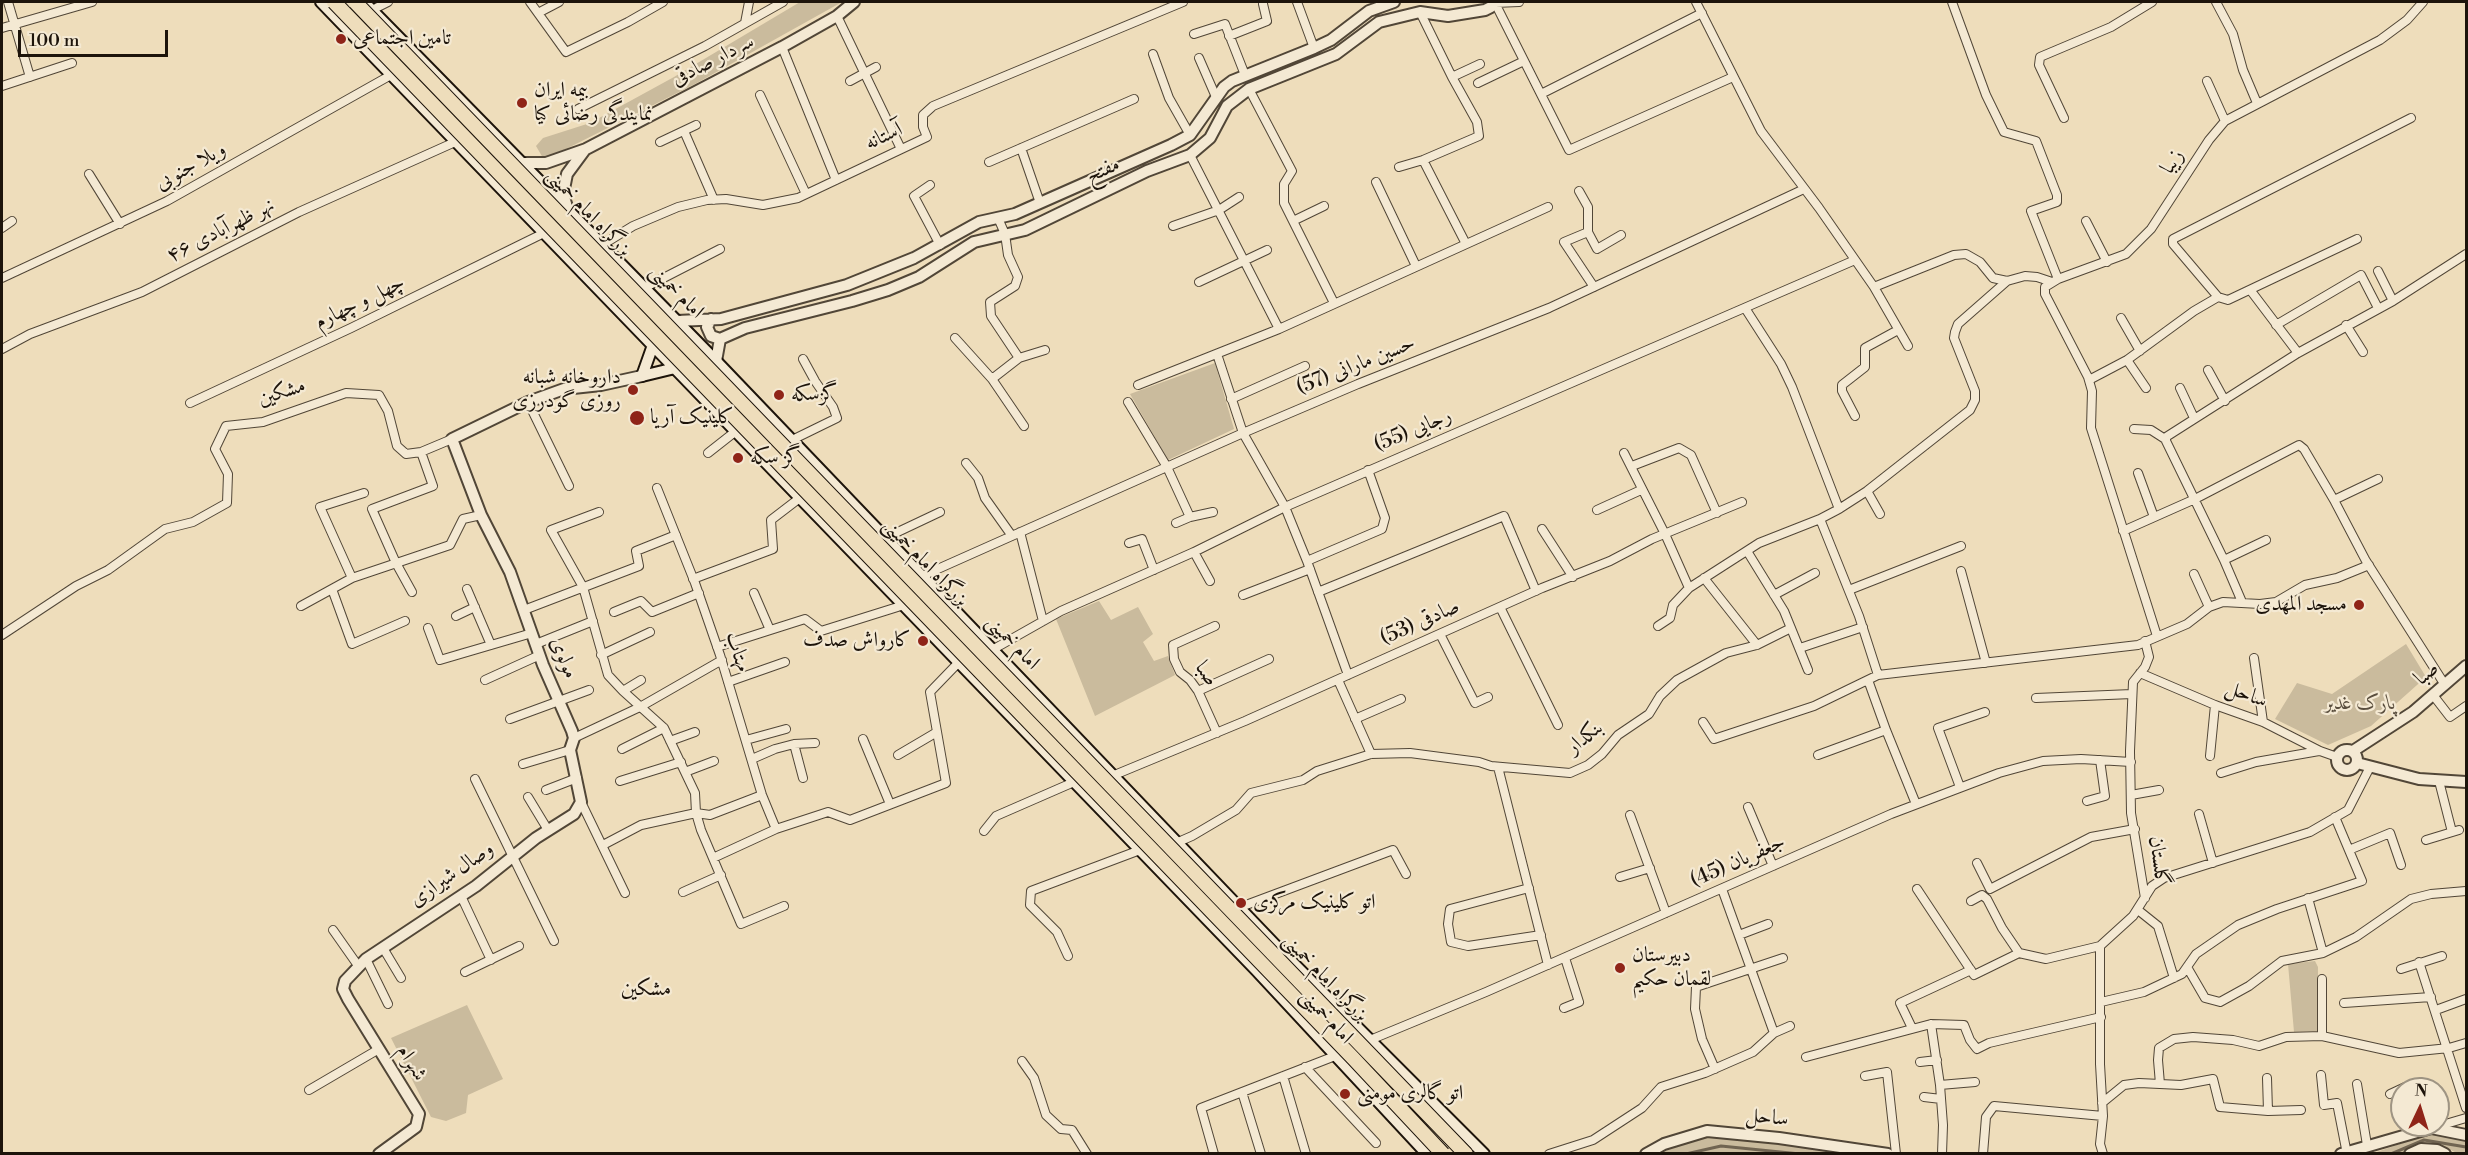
<!DOCTYPE html>
<html>
<head>
<meta charset="utf-8">
<style>
  body { margin:0 }
  #map { position:relative; width:2468px; height:1155px; overflow:hidden; background:#edb; font-family:"Libre Bodoni",serif }
  canvas { display:block }
  .frame { position:absolute; inset:0; border:3px solid #1d140b; pointer-events:none }
  .north { position:absolute; left:2390px; top:1077px; width:60px; height:60px; box-sizing:border-box; background:#f4e9d3; border:2px solid #9e9483; border-radius:50%; rotate:4deg; font-size:16px; font-weight:700; line-height:24px; text-align:center; color:#1d140b }
  .north::after { content:''; display:block; margin:auto; width:21px; height:27px; background:#8f2418; clip-path:polygon(50% 0,100% 100%,50% 72%,0 100%) }
  .scale { position:absolute; left:18px; top:30px; width:150px; height:27px; box-sizing:border-box; border:3px solid #1d140b; border-top:0; padding-left:8px; font-size:18px; line-height:21px; white-space:nowrap; color:#1d140b; -webkit-text-stroke:4px #f4e9d3; paint-order:stroke }
</style>
</head>
<body>
<div id="map">
<canvas width="2468" height="1155"></canvas>
<div class="frame"></div>
<div class="north">N</div>
<div class="scale">100 m</div>
</div>
<script>
const g = document.querySelector('canvas').getContext('2d');
g.lineJoin = 'round';
function paint(path, color) { g.fillStyle = color; g.fill(path, 'evenodd'); }
const shape = rows => new Path2D(rows.map(r => 'M' + r).join(''));
function trace(path, color, width, dash) { g.strokeStyle = color; g.lineWidth = width; g.lineCap = dash ? 'butt' : 'round'; g.setLineDash(dash || []); g.stroke(path); }
function drawText(font, color, halo, rows, align = 'center') {
  g.font = font + ' "Libre Bodoni",Amiri,serif'; g.lineWidth = 4.5; g.setLineDash([]); g.textBaseline = 'middle'; g.strokeStyle = halo; g.fillStyle = color; for (const [text, x, y, turn = 0] of rows) {
    g.save(); g.translate(x, y); g.rotate((+turn || 0) * Math.PI / 180); g.textAlign = isNaN(turn) ? turn : align; if (halo) g.strokeText(text, 0, 0); g.fillText(text, 0, 0); g.restore();
  }
}
paint(shape([
  [800,2,842,2,695,84,564,150,543,158,536,146,543,138,590,123,674,77],
  [1215,363,1234,429,1168,460,1130,394],
  [1099,601,1111,620,1138,607,1153,634,1143,642,1154,661,1168,656,1175,675,1095,716,1056,619],
  [2406,644,2426,677,2371,726,2328,745,2275,719,2297,683,2332,694],
  [2315,961,2318,967,2318,1031,2294,1032,2288,964],
  [467,1005,503,1079,468,1095,466,1113,446,1121,431,1117,391,1038],
  [2431,1133,2466,1140,2466,1153,2457,1153,2440,1145,2419,1145,2401,1153,2371,1154],
  [1707,1136,1792,1144,1857,1154,1656,1154]
]), '#cabb9d');
trace(shape([
  [1686,1154,1721,1146,1800,1154],
  [2391,1154,2424,1140,2466,1147]
]), '#706451', 3);
const minor = shape([
  [8,2,30,77],
  [530,2,566,52,628,22,663,2],
  [1297,2,1314,48],
  [1519,2,1495,3,1569,150,1733,77],
  [1696,2,1761,131,1819,208,1874,287,1954,255,1966,254,1980,262,1993,278,2007,281,2025,276,2037,277,2052,282],
  [1952,2,1986,95,2004,132,2036,141,2057,195,2057,202,2031,211,2058,279],
  [2216,2,2233,34,2243,70,2257,103],
  [372,10,388,2],
  [538,13,559,2],
  [837,16,901,149],
  [745,23,749,2],
  [2,28,92,2],
  [1194,34,1225,24,1245,75],
  [1229,36,1267,21,1263,4],
  [782,47,836,180],
  [1153,54,1169,98,1190,135],
  [1199,58,1216,97],
  [1452,77,1480,64],
  [850,81,876,67],
  [2207,81,2225,121],
  [1478,83,1524,61],
  [2,86,72,63],
  [1249,89,1292,171,1284,184,1284,203,1334,303],
  [1541,94,1702,13],
  [760,95,806,194],
  [578,109,705,46,783,2],
  [2064,118,2039,65,2040,57,2111,27,2152,2],
  [684,131,714,200],
  [660,142,696,125],
  [1021,148,1040,203],
  [1190,155,1279,329],
  [1423,160,1466,244],
  [989,162,1134,99],
  [1399,167,1423,160,1479,136,1477,122,1452,77,1420,12],
  [89,174,120,224],
  [1376,182,1416,266],
  [930,185,914,196,940,245],
  [1579,191,1588,207,1588,232,1564,242,1594,287],
  [998,218,1005,234,1008,255,1018,277,1015,286,990,302,991,316,1019,358],
  [1293,221,1324,206],
  [2086,221,2107,262],
  [1173,226,1219,210,1239,197],
  [2,228,12,221],
  [1588,232,1597,249,1621,235],
  [2357,239,2228,300,2218,297,2173,244,2173,239,2411,118],
  [602,245,633,226,678,207,707,200,726,199,763,205,798,198,927,137,923,127,923,115,933,106,1183,2],
  [2378,271,2393,301],
  [2,278,167,201,391,75],
  [1199,282,1267,250],
  [1874,287,1908,346],
  [644,288,720,249],
  [2251,291,2298,353],
  [1745,308,1781,364,1792,387,1839,509],
  [2121,318,2140,351],
  [2276,325,2361,275,2378,308],
  [2346,325,2363,352],
  [955,338,992,379,1019,358,1045,350],
  [2,349,30,334,142,292,299,212,455,142],
  [1217,354,1243,433,1285,507,1307,561,1348,675],
  [2127,360,2146,388],
  [2208,370,2225,401],
  [992,379,1024,426],
  [2089,380,2127,360,2194,311,2218,297],
  [1138,385,1279,329,1548,207],
  [2180,388,2194,418],
  [1231,399,1305,366],
  [528,402,569,486],
  [1128,402,1167,467,1190,517],
  [190,403,351,328,544,233],
  [1855,416,1842,391,1842,385,1865,367,1865,348,1898,330],
  [2134,429,2151,430,2165,439],
  [792,440,837,418,833,407,815,381,803,359],
  [708,453,736,431],
  [1624,453,1665,534,1689,588],
  [966,463,978,478,985,498,1012,536],
  [1632,466,1679,448,1691,455,1717,513],
  [2138,473,2154,517],
  [657,488,695,583,720,655,762,795,776,829],
  [1867,491,1880,514],
  [2334,500,2378,479],
  [1597,510,1641,490],
  [599,512,551,530,583,587,608,675,623,691,664,728,695,793,696,813,701,830,741,924,784,906],
  [1820,519,1859,616,1878,675],
  [1176,523,1190,517,1213,512],
  [1542,529,1573,577],
  [2123,531,2195,499,2299,445,2304,449,2334,500,2366,561,2445,685],
  [1020,532,1043,621],
  [885,538,940,512],
  [1129,543,1142,539,1154,570],
  [1747,551,1784,611,1808,670],
  [1194,552,1210,581],
  [2224,560,2266,540],
  [1307,561,1382,529,1385,518,1368,470],
  [1961,571,1986,663],
  [2194,574,2209,607],
  [922,576,1243,433,1358,384,1549,308,1804,189],
  [352,578,320,507,364,493],
  [1704,578,1757,645],
  [693,579,773,549,771,520,801,497],
  [332,589,352,644,405,621],
  [467,589,491,645],
  [1849,590,1961,546],
  [412,592,396,563,372,509,433,486,421,452],
  [1318,592,1504,516,1536,591],
  [754,593,770,630],
  [1243,595,1310,569],
  [1774,595,1815,573],
  [2242,602,2224,560,2166,441,2166,437,2298,353,2393,301,2466,254],
  [301,606,352,578,450,545,463,519,481,515],
  [1500,607,1558,725],
  [524,610,639,566,636,551,676,535],
  [614,612,641,601,652,612,699,593],
  [456,616,475,607],
  [1215,626,1173,645,1174,659,1180,672,1190,680,1198,691,1217,733],
  [1658,626,1670,618,1673,605,1689,588,1759,543,1820,519,1839,509,1867,491,1970,410,1975,400,1975,391,1954,338,1955,332,1958,324,2007,281],
  [428,628,440,660,532,633],
  [1440,634,1475,703,1488,697],
  [2,635,76,586,108,570,165,529,193,522,227,503,228,474,215,449,226,426,263,422,346,393,379,395,388,411,397,446,406,454,421,452,452,439],
  [2157,636,2091,428,2092,391,2088,377,2045,294,2045,287,2058,279,2126,254,2151,229,2209,140,2225,121,2380,40,2407,20,2423,2],
  [536,644,593,621],
  [717,647,805,619,821,631,904,605],
  [1800,648,1863,627],
  [992,650,1061,611,1194,552,1285,507,1855,260],
  [601,655,650,632],
  [2254,658,2263,722],
  [2140,673,2215,705,2263,722,2320,751,2337,757],
  [485,680,540,655],
  [1338,680,1371,754],
  [1868,680,1886,730,1916,804],
  [728,682,785,662],
  [623,691,641,680],
  [1198,691,1269,659],
  [2433,695,2450,717,2466,706],
  [2036,698,2132,694],
  [510,719,589,690],
  [1355,719,1401,699],
  [1703,722,1714,739,1814,706,1878,675,2138,645,2187,624,2209,607,2223,602,2260,604,2276,602,2305,585,2337,578,2369,565],
  [574,738,640,707,722,660],
  [863,739,890,804],
  [746,740,786,729],
  [670,741,695,732],
  [794,744,803,778],
  [622,749,664,728],
  [898,755,937,732],
  [1818,755,1886,730],
  [2210,756,2215,705],
  [752,759,775,749,794,744,815,743],
  [523,764,570,750],
  [1498,767,1548,965],
  [685,772,714,761],
  [2221,773,2256,762,2319,751],
  [1112,776,1245,721,1542,588,1610,561,1652,539,1742,502],
  [475,779,554,941],
  [620,781,681,762],
  [2439,781,2452,832],
  [1960,787,1938,728,1985,712],
  [546,790,577,778],
  [2131,795,2159,790],
  [528,797,548,830],
  [2087,801,2105,796,2100,760],
  [581,802,625,893],
  [1748,807,1773,866],
  [2199,814,2213,863],
  [1630,815,1666,913],
  [984,831,996,816,1074,782],
  [2426,840,2459,830],
  [1176,843,1192,836,1236,810,1251,793,1303,780,1317,771,1371,754,1410,753,1479,762,1491,766,1570,773,1588,765,1602,754,1618,735,1649,714,1660,696,1677,680,1726,653,1757,645,1791,628],
  [603,845,641,825,696,813,710,815,762,795],
  [2349,850,2390,833,2401,865],
  [713,858,776,829,828,812,850,820,946,783,930,692,959,662],
  [1977,863,1990,889,2091,837,2135,829],
  [1620,877,1650,868],
  [1529,888,1450,909,1448,924,1451,942,1468,946,1541,935],
  [1722,889,1774,1033],
  [1917,889,1974,975,2019,953,2046,959,2100,946],
  [683,892,721,875],
  [461,896,491,960],
  [2145,898,2131,813,2130,751,2133,682,2145,667,2149,657,2145,641],
  [2308,898,2323,953],
  [1971,901,1982,895,1987,899,2002,928,2019,953],
  [1238,908,1393,850,1406,874],
  [2138,910,2158,926,2174,978],
  [333,930,359,967],
  [1739,935,1768,924],
  [383,948,401,978],
  [1068,956,1057,932,1030,905,1031,891,1140,850],
  [366,959,388,1004],
  [2419,962,2466,1108],
  [2187,967,2205,998,2220,1002,2249,986,2282,961,2323,953,2356,937,2411,899,2431,894,2466,891],
  [2401,969,2442,956],
  [465,972,519,946],
  [2322,979,2322,1036],
  [2101,1002,2144,992,2182,974,2196,954,2238,925,2277,909,2362,881,2335,817],
  [2344,1003,2431,997],
  [1564,1008,1579,1002,1565,958],
  [2436,1010,2466,999],
  [1931,1024,1940,1085,1943,1125,1942,1154],
  [1912,1028,1900,1003,1971,970],
  [1370,1040,1486,992,1891,814,1999,773,2043,761,2081,759,2131,762],
  [1806,1057,1931,1024,1964,1025,1970,1040,1977,1049,1989,1043,2101,1017],
  [1022,1061,1034,1078,1046,1115,1061,1129,1072,1130,1087,1154],
  [1920,1062,1937,1060],
  [1305,1067,1376,1143],
  [1715,1069,1702,1039,1695,1009,1696,987,1783,958],
  [2321,1075,2324,1105,2337,1103,2347,1154],
  [1283,1076,1306,1154],
  [1865,1076,1887,1072,1896,1154],
  [2267,1078,2268,1111],
  [2160,1084,2158,1060,2159,1048,2174,1039,2193,1037,2233,1040,2259,1046,2286,1037,2322,1036,2399,1053,2449,1048,2466,1043],
  [2357,1084,2367,1145],
  [1940,1085,1975,1082],
  [309,1090,379,1049],
  [1242,1092,1261,1154],
  [2390,1094,2405,1087,2405,1089],
  [1924,1097,1941,1099],
  [2102,1103,2124,1085,2139,1083,2181,1085,2213,1079,2220,1107,2268,1111,2301,1110],
  [2432,1128,2466,1118],
  [1214,1154,1201,1108,1335,1056],
  [1549,1154,1593,1140,1642,1108,1661,1087,1705,1073,1753,1052,1774,1033,1790,1026],
  [1983,1154,1986,1117,1994,1106,2103,1116],
  [2103,1154,2100,1144,2103,1116,2100,1064,2100,946,2133,916,2152,886,2164,878,2310,832,2348,810,2370,767]
]);
const tertiary = shape([
  [523,163,546,163,586,149,782,47,837,16,854,2],
  [568,210,563,194,567,174,584,151],
  [711,319,707,327,711,336,720,339],
  [677,321,721,319,847,285,914,258,979,222,1015,214,1171,145,1190,135,1224,87,1232,81,1314,48,1331,40,1369,11,1394,2],
  [716,361,720,339,745,328,852,301,888,290,919,277,974,242,1025,230,1147,171,1190,155,1210,138,1227,106,1249,89,1336,54,1379,22,1420,12,1448,16,1485,10,1491,7,1494,2],
  '2337 760a10 10 0 1 1 20 0a10 10 0 1 1-20 0Z',
  [2353,751,2413,712,2466,666],
  [2357,763,2419,779,2466,782],
  [379,1154,416,1127,419,1114,348,999,343,989,345,981,366,959,476,886,536,838,574,814,581,802,570,750,574,738,572,731,543,665,510,572,481,515,452,439,528,402,564,389,601,385,642,376],
  [1646,1154,1664,1144,1707,1131,1779,1138,1888,1154],
  [2341,1154,2431,1128,2466,1135],
  [2410,1154,2421,1149,2437,1150,2445,1154]
]);
const secondary = shape([
  [321,2,1256,970,1427,1154],
  [364,2,716,361,1277,947,1484,1154],
  [653,345,642,376,675,368]
]);
trace(minor, '#514637', 10);
trace(tertiary, '#514637', 14);
trace(secondary, '#1d140b', 14);
trace(minor, '#f4e9d3', 8);
trace(tertiary, '#f4e9d3', 10);
trace(secondary, '#f4e9d3', 10);
const trunkBridge = shape([
  [334,2,1353,1058,1443,1154],
  [355,2,1466,1154]
]);
trace(trunkBridge, '#1d140b', 16, []);
trace(trunkBridge, '#edb', 14);
for (const [x, y, r, color] of [
  [341,39,6,"#8f2418"],
  [522,103,6,"#8f2418"],
  [633,390,6,"#8f2418"],
  [779,395,6,"#8f2418"],
  [637,418,8,"#8f2418"],
  [738,458,6,"#8f2418"],
  [2359,605,6,"#8f2418"],
  [923,641,6,"#8f2418"],
  [1241,903,6,"#8f2418"],
  [1620,968,6,"#8f2418"],
  [1345,1094,6,"#8f2418"]
]) { const dot = new Path2D(); dot.arc(x, y, r, 0, 2 * Math.PI); g.fillStyle = color; g.fill(dot); trace(dot, '#f4e9d3', 2); }
drawText('21px', '#1d140b', '#f4e9d3', [
  ["تامین اجتماعی",353,39],
  ["بیمه ایران",534,91],
  ["نمایندگی رضائی کيا",534,115],
  ["داروخانه شبانه",621,378,"right"],
  ["روزی گودرزی",621,402,"right"],
  ["گزسکه",791,395],
  ["کلینیک آریا",650,418],
  ["گز سکه",750,458],
  ["مسجد المهدی",2347,605,"right"],
  ["کارواش صدف",911,641,"right"],
  ["اتو کلینیک مرکزی",1253,903],
  ["دبیرستان",1632,956],
  ["لقمان حکیم",1632,980],
  ["اتو گالری مومنی",1357,1094]
], 'left');
drawText('21px', '#1d140b', '#f4e9d3', [
  ["سردار صادقی",713,61,-27],
  ["آستانه",884,137,-25],
  ["زیبا",2173,162,-57],
  ["ویلا جنوبی",191,167,-29],
  ["مفتح",1103,171,-25],
  ["بزرگراه امام خمینی",588,213,46],
  ["نهر ظهرآبادی ۴۶",221,231,-27],
  ["امام خمینی",676,292,45],
  ["چهل و چهارم",360,303,-26],
  ["حسین مارانی (57)",1356,366,-22],
  ["مشکین",282,393,-18],
  ["رجایی (55)",1413,431,-23],
  ["بزرگراه امام خمینی",925,563,46],
  ["صادقی (53)",1420,623,-24],
  ["امام خمینی",1012,643,46],
  ["مهتاب",737,652,72],
  ["مولوی",563,658,68],
  ["صبا",1206,674,55],
  ["صبا",2427,674,-41],
  ["ساحل",2246,695,21],
  ["بنکدار",1585,738,-39],
  ["گلستان",2158,861,82],
  ["جعفریان (45)",1738,862,-24],
  ["وصال شیرازی",452,875,-35],
  ["بزرگراه امام خمینی",1325,978,46],
  ["امام خمینی",1326,1017,47],
  ["شهرام",411,1063,58],
  ["ساحل",1767,1118,6]
]);
drawText('italic 21px', '#5a4e3e', '#f4e9d3', [
  ["پارک غدیر",2360,704]
]);
drawText('22px', '#1d140b', '#f4e9d3', [
  ["مشکین",646,990]
]);
</script>
</body>
</html>
